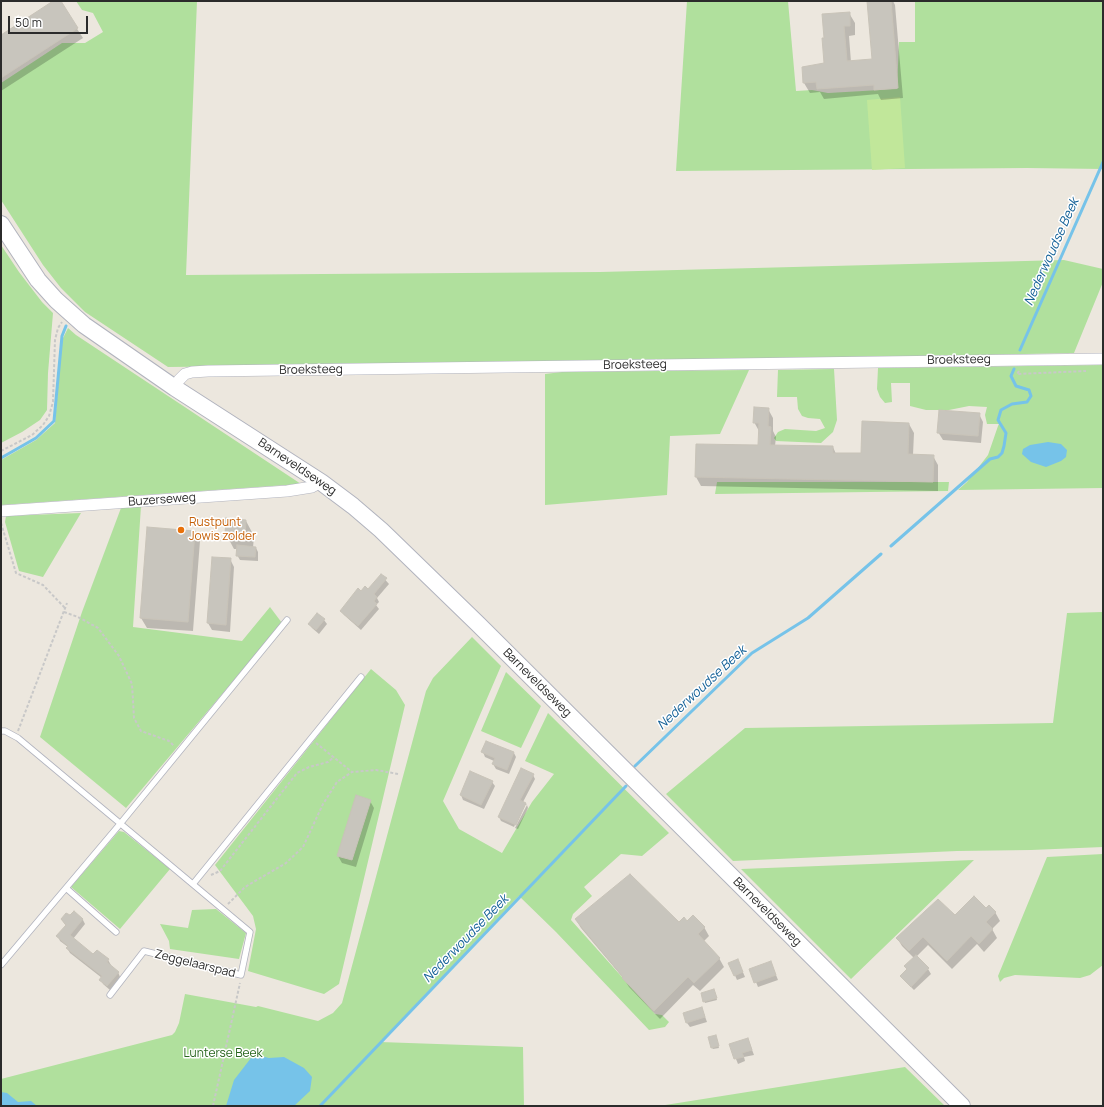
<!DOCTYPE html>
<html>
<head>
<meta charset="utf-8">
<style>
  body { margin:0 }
  #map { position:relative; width:1104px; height:1107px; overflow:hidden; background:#ece7de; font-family:Manrope,sans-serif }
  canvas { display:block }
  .frame { position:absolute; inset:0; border:2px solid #2b2b2b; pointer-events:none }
  .scale { position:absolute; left:8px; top:16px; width:80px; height:18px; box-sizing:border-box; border:2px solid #2b2b2b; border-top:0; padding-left:5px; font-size:12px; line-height:14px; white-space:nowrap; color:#2b2b2b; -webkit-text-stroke:3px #fff; paint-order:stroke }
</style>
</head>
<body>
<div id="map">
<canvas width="1104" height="1107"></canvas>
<div class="frame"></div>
<div class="scale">50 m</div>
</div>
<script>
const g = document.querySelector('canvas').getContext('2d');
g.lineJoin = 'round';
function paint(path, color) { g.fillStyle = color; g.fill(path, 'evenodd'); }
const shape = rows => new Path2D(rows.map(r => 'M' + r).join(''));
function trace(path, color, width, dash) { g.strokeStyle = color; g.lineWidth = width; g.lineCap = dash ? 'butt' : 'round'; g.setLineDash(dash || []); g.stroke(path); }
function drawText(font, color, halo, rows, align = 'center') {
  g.font = font + ' Manrope,sans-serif'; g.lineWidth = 3; g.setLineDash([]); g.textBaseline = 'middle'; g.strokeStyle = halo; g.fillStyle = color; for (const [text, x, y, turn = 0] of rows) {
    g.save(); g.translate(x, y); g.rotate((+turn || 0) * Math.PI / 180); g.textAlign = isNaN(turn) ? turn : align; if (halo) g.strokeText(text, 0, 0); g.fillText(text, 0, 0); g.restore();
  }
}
paint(shape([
  [76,1,197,1,186,275,600,272,1064,260,1103,269,1103,282,1074,353,629,362,168,367,85,312,61,288,43,265,1,200,1,83,62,43,85,43,103,32,93,13,82,10],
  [687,1,788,1,796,91,812,90,828,93,897,89,899,42,915,42,915,1,1103,1,1103,169,1027,168,676,171],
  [1,245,19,272,42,302,53,313,48,373,47,410,40,420,22,432,1,443],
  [68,328,76,335,301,484,1,505,1,460,36,440,55,423,62,340],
  [1103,365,1103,488,958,490,967,482,988,455,998,426,999,424,987,424,985,415,987,407,969,406,949,410,926,410,910,406,910,383,891,383,892,402,885,403,880,397,877,389,878,368],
  [834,369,837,420,833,432,821,443,776,441,774,438,778,432,785,429,816,431,825,428,820,419,808,418,802,416,798,409,797,397,777,397,778,370],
  [749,370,720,434,670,436,667,495,545,505,545,374,562,372],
  [717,482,949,482,948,491,715,494],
  [141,506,133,627,242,641,270,607,282,623,126,808,40,737,82,612,121,508],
  [81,513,43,577,19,571,5,522,6,516],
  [1103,612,1103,847,1031,850,957,851,733,861,666,794,745,728,1053,723,1067,613],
  [472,637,501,666,443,801,459,829,502,853,532,802,554,774,525,761,548,713,669,833,642,856,621,854,584,887,592,896,573,914,571,920,655,1014,662,1015,669,1022,665,1027,649,1030,556,932,519,896,380,1042,523,1047,524,1106,1,1106,1,1079,172,1035,175,1032,179,1023,185,994,256,1007,258,1006,318,1021,333,1013,342,1003,426,691,433,678],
  [371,669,396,690,405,705,339,984,324,994,248,971,256,929,253,916,215,865],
  [506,672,541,706,521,748,481,731],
  [119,831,124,832,170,869,120,929,71,887],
  [1103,854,1103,965,1090,975,1080,978,1015,975,1004,978,1000,982,998,976,1047,857],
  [974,860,851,979,741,869],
  [216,909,246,933,239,959,170,949,169,941,160,924,188,928,192,910],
  [905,1067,945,1106,659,1106]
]), '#b0e09d');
paint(shape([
  [900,97,905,168,872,170,867,100]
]), '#c1e79a');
paint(shape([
  [1048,442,1061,444,1067,450,1066,457,1061,461,1046,467,1031,462,1022,454,1023,449,1030,445],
  [261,1056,269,1058,284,1057,304,1068,312,1077,310,1091,294,1106,226,1106,234,1080,251,1058],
  [1,1092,7,1093,18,1102,31,1101,37,1106,1,1106]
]), '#76c3e9');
paint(shape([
  [55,1,59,1,83,38,1,91,1,36],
  [868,1,893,1,895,5,903,98,881,100,878,94,824,99,820,92,810,93,804,83,803,67,825,64,849,13,855,23,855,35,849,36,851,62,873,60],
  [768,409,773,418,773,431,776,437,775,446,833,447,836,454,862,454,909,424,914,433,913,455,933,456,938,465,938,491,701,486,696,477,697,445,759,446,759,431,754,422],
  [979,414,983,422,981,443,943,440,938,432],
  [246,521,254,536,253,548,256,548,258,552,258,561,240,560,237,555,238,549,234,549,226,534],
  [148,528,194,531,200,541,193,631,147,628,141,618],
  [213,558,230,559,234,567,230,632,212,630,208,623],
  [381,575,389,584,377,598,379,602,376,605,379,609,361,630,344,615,341,611,362,592,368,590],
  [317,614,324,620,327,624,319,634,312,628,309,624],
  [483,752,514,753,516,757,509,774,496,769,493,764,494,761,485,757],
  [533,775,535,779,523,802,527,805,524,805,514,827,501,821,499,817],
  [492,782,495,786,484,809,463,800,461,795],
  [370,801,374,808,356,867,342,863,338,856],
  [527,805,528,808,518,829,515,828],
  [986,910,995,912,1000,921,992,929,997,938,984,952,977,944,952,969,928,945,916,957,928,969,931,974,914,990,904,980,901,976,908,970,914,958,902,946,897,938,955,917],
  [74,912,83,920,85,924,73,939,93,956,108,960,111,965,110,966,118,972,120,977,110,990,103,984,101,980,102,978,70,953,67,948,68,947,60,941,58,936,66,926,62,920,70,917],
  [576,920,679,923,687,922,704,927,709,936,704,941,719,958,724,967,700,991,693,985,660,1019,629,987,624,979,581,928],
  [771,962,778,980,758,987,751,970],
  [730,964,740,965,745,977,737,980],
  [715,992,717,1000,705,1003,704,1001],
  [702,1008,707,1022,690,1027,687,1023],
  [716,1038,719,1048,713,1049,712,1048],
  [748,1039,754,1055,744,1057,745,1061,738,1064,730,1044]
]), '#0003');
trace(shape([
  [1020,350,1103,162],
  [1,458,36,438,54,421,62,336,66,326],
  [891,546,990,459,998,457,1002,453,1004,446,1006,433,998,420,1001,410,1012,404,1027,402,1031,396,1029,390,1016,386,1011,376,1014,369],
  [635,766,752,653,808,618,881,554],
  [320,1106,626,786]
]), '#76c3e9', 3);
const building = shape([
  [53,1,61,1,78,28,1,78,1,35,53,1],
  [867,1,891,1,898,88,874,90,874,85,817,89,816,82,803,83,802,67,824,63,822,38,824,38,822,14,850,12,850,26,844,26,847,61,872,59,867,1],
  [754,407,769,408,768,426,771,427,770,445,833,446,833,453,861,453,862,421,909,423,908,454,934,455,933,482,695,477,696,444,758,445,759,423,753,423,754,407],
  [939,410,980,413,978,436,937,433,939,410],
  [226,518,246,520,245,536,225,534,226,518],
  [147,527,195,531,188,622,140,618,147,527],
  [237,545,256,547,255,557,236,556,237,545],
  [212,557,231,558,226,625,207,623,212,557],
  [381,574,387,578,374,594,377,597,374,601,377,604,358,626,340,611,358,588,361,591,365,586,368,589,381,574],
  [317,613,325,619,316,630,308,624,317,613],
  [486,741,514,752,507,770,492,764,495,758,481,752,486,741],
  [521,768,534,774,520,800,526,803,516,825,498,817,521,768],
  [470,771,493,781,481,805,460,795,470,771],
  [356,795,371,800,352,860,337,856,356,795],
  [630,874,679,922,684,917,687,921,693,915,705,927,698,934,720,958,694,983,688,977,654,1011,622,978,623,977,575,919,630,874],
  [974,896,986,908,989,905,996,912,986,922,993,929,979,944,971,936,947,961,923,937,909,951,896,938,938,899,955,915,974,896],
  [74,911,83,919,70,935,93,954,97,950,109,959,107,962,119,972,107,986,99,980,102,976,66,948,68,946,56,936,66,925,61,919,66,913,70,915,74,911],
  [916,955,929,968,911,987,900,976,907,969,904,966,916,955],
  [738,959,743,972,734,976,728,963,738,959],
  [771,961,776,975,754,983,749,969,771,961],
  [714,989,717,998,703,1002,701,993,714,989],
  [702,1007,705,1017,686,1023,683,1013,702,1007],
  [716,1035,719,1046,711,1048,708,1037,716,1035],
  [748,1038,752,1050,742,1053,744,1057,734,1059,729,1044,748,1038]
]);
paint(building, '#c8c5bd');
trace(building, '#c8c3b8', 1);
const lane = shape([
  [1,731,5,731,18,738,250,932,241,975,144,951,110,995],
  [193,884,361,677],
  [66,888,116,932],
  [1,965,120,824,287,620]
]);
const street = shape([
  [175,388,179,380,185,374,192,372,208,371,1103,359],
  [1,511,287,491,312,487,321,482]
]);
const secondary = shape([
  [1,224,38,280,56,300,84,325,175,388,321,482,353,506,381,530,478,624,962,1106]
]);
trace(lane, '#b1b3be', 7);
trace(street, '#b1b3be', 12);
trace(secondary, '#b1b3be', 18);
trace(shape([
  [1019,371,1017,374,1086,371],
  [1,451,32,435,43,425,49,416,53,402,55,340,58,328,62,322],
  [1,523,16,573,43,585,65,608],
  [64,612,78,617,98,628,119,656,132,684,134,718,141,731,169,741,174,746],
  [18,731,67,603],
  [316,743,352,772],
  [211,875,220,871,297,773,309,767,328,762,334,757],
  [228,904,245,887,286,863,303,847,323,804,337,782,352,772,376,770,398,774],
  [213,1106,240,983]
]), '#c8c8c8', 2, [3, 2]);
trace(lane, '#fff', 5.5);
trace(street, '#fff', 11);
trace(secondary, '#fff', 16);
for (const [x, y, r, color] of [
  [181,530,4,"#e8710a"]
]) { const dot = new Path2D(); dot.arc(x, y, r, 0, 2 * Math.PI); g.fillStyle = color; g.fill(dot); trace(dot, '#fff', 1.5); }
drawText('12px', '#2b2b2b', '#fff', [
  ["Broeksteeg",959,360,-1],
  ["Broeksteeg",635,365,-1],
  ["Broeksteeg",311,370,-1],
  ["Barneveldseweg",297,467,34],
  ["Buzerseweg",162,500,-4],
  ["Barneveldseweg",537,683,45],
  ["Barneveldseweg",767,912,45],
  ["Zeggelaarspad",195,964,14]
]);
drawText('12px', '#c56008', '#fff', [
  ["Rustpunt",189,523],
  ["Jowis zolder",189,537]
], 'left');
drawText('12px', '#28661e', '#fff', [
  ["Lunterse Beek",223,1054]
]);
drawText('italic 13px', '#146197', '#fff', [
  ["Nederwoudse Beek",1052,252,-66],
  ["Nederwoudse Beek",702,688,-43],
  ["Nederwoudse Beek",466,939,-46]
]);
</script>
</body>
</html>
